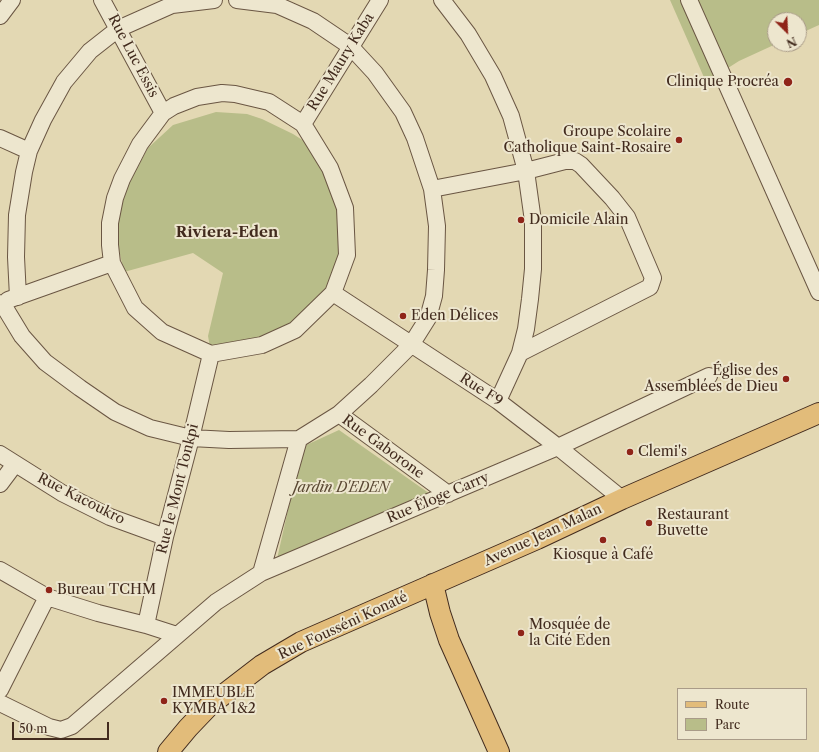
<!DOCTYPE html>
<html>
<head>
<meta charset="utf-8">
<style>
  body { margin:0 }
  #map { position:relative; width:819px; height:752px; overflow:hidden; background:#e3d8b3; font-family:"Libre Caslon Text",serif }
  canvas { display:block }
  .legend { position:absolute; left:677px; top:688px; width:130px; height:52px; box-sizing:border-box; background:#ede6ce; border:1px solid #a99b88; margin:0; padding:5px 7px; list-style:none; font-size:12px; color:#422b1e }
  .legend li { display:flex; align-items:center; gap:8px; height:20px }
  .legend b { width:20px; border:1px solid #a99b88 }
  .north { position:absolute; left:767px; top:12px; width:40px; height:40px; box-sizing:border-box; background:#ede6ce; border:1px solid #a99b88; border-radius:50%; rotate:156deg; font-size:11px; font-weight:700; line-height:16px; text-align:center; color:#422b1e }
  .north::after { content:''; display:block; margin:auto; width:14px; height:18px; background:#8f2418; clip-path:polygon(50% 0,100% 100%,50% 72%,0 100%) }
  .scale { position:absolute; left:12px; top:722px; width:97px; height:18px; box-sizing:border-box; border:2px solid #422b1e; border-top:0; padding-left:5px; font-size:12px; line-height:14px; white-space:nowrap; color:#422b1e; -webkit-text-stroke:3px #ede6ce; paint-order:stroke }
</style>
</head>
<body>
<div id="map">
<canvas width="819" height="752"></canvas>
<ul class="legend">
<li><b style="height:5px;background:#e2bc7a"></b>Route</li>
<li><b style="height:11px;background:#b8bd89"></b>Parc</li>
</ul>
<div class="north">N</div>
<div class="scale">50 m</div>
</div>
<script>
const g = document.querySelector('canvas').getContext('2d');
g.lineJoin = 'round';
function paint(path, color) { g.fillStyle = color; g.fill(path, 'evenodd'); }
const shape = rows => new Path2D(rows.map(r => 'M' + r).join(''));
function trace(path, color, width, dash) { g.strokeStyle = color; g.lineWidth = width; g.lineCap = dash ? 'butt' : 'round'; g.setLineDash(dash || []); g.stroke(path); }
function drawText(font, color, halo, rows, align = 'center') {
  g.font = font + ' "Libre Caslon Text",serif'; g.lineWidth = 4; g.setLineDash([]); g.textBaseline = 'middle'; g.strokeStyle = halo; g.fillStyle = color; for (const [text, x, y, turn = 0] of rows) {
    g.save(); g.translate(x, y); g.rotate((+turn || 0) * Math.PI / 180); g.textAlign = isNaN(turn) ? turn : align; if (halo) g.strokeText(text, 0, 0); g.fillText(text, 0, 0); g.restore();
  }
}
paint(shape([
  [670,0,819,0,819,25,799,34,799,20,775,20,775,44,776,44,739,61,706,82],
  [216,112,247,114,262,119,293,134,304,141,325,170,339,209,341,254,330,286,291,325,260,342,210,347,208,336,223,273,193,253,124,272,117,241,118,216,129,183,148,148,173,125],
  [339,430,433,496,275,568,302,447]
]), '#b8bd89');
const minor = shape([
  [102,0,163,113],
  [442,0,468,34,493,76,511,116,526,171,533,221,533,269,530,299,526,329,520,353,498,401],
  [689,0,819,292],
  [0,16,12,0],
  [222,93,235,94,269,102,303,124,330,168,345,208,347,255,333,293,295,330,262,345,211,354,162,332,135,308,112,263,110,245,110,223,115,198,122,179,140,144,163,113,174,106,197,97,222,93],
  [303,124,380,0],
  [0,138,29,151],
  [432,189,526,171,565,161,575,161,581,165,612,198,627,217,653,278,650,287,520,353],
  [333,293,498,401,558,447,622,499],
  [18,297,16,257,17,215,24,172,29,151,43,120,64,82,90,51,118,29,172,5,214,0],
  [8,300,112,263],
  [2,303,22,336,45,362,80,388,115,412,150,428,191,438,229,440,299,439,339,414,371,385,411,345,428,318,434,296,436,270,437,226,432,189,415,138,403,112,375,73,350,46,313,21,277,5,237,0],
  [339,414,448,494],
  [0,454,62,493,110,517,165,537],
  [0,484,15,464],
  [0,570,47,597,98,613,146,625,177,635],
  [261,573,299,439],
  [146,625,165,537,191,438,211,354],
  [0,690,47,597],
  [0,703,49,727,61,730,72,726,216,602,261,573,558,447,709,376]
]);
const major = shape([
  [433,584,440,613,449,640,499,752],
  [168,752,188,728,210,705,262,665,301,642,537,539,622,499,819,413]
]);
trace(minor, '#6a5643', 18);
trace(major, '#422b1e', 22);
trace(minor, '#ede6ce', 16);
trace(major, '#e2bc7a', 20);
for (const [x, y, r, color] of [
  [788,82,5,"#8f2418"],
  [679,140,4,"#8f2418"],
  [521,220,4,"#8f2418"],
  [403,316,4,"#8f2418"],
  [786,379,4,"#8f2418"],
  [630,452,4,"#8f2418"],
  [649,523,4,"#8f2418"],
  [603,540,4,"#8f2418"],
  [49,590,4,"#8f2418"],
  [521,633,4,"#8f2418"],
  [164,701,4,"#8f2418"]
]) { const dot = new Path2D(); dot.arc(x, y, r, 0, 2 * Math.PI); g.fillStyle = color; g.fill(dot); trace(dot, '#ede6ce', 1.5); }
drawText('14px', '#422b1e', '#ede6ce', [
  ["Rue Luc Essis",133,56,62],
  ["Rue Maury Kaba",341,62,-58],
  ["Rue F9",481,390,33],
  ["Rue Gaborone",383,447,36],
  ["Rue le Mont Tonkpi",178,489,-76],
  ["Rue Éloge Carry",438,498,-23],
  ["Rue Kacoukro",81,499,27],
  ["Avenue Jean Malan",543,535,-25],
  ["Rue Fousséni Konaté",343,626,-25]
]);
drawText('14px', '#422b1e', '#ede6ce', [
  ["Clinique Procréa",779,82,"right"],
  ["Groupe Scolaire",671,132,"right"],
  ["Catholique Saint-Rosaire",671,148,"right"],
  ["Domicile Alain",529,220],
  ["Eden Délices",411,316],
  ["Église des",778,371,"right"],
  ["Assemblées de Dieu",778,387,"right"],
  ["Clemi's",638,452],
  ["Restaurant",657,515],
  ["Buvette",657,531],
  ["Kiosque à Café",603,555,"center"],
  ["Bureau TCHM",57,590],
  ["Mosquée de",529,625],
  ["la Cité Eden",529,641],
  ["IMMEUBLE",172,693],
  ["KYMBA 1&2",172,709]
], 'left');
drawText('italic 14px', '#5a4833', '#ede6ce', [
  ["Jardin D'EDEN",341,488]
]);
drawText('bold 15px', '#422b1e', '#ede6ce', [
  ["Riviera-Eden",227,233]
]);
</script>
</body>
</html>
